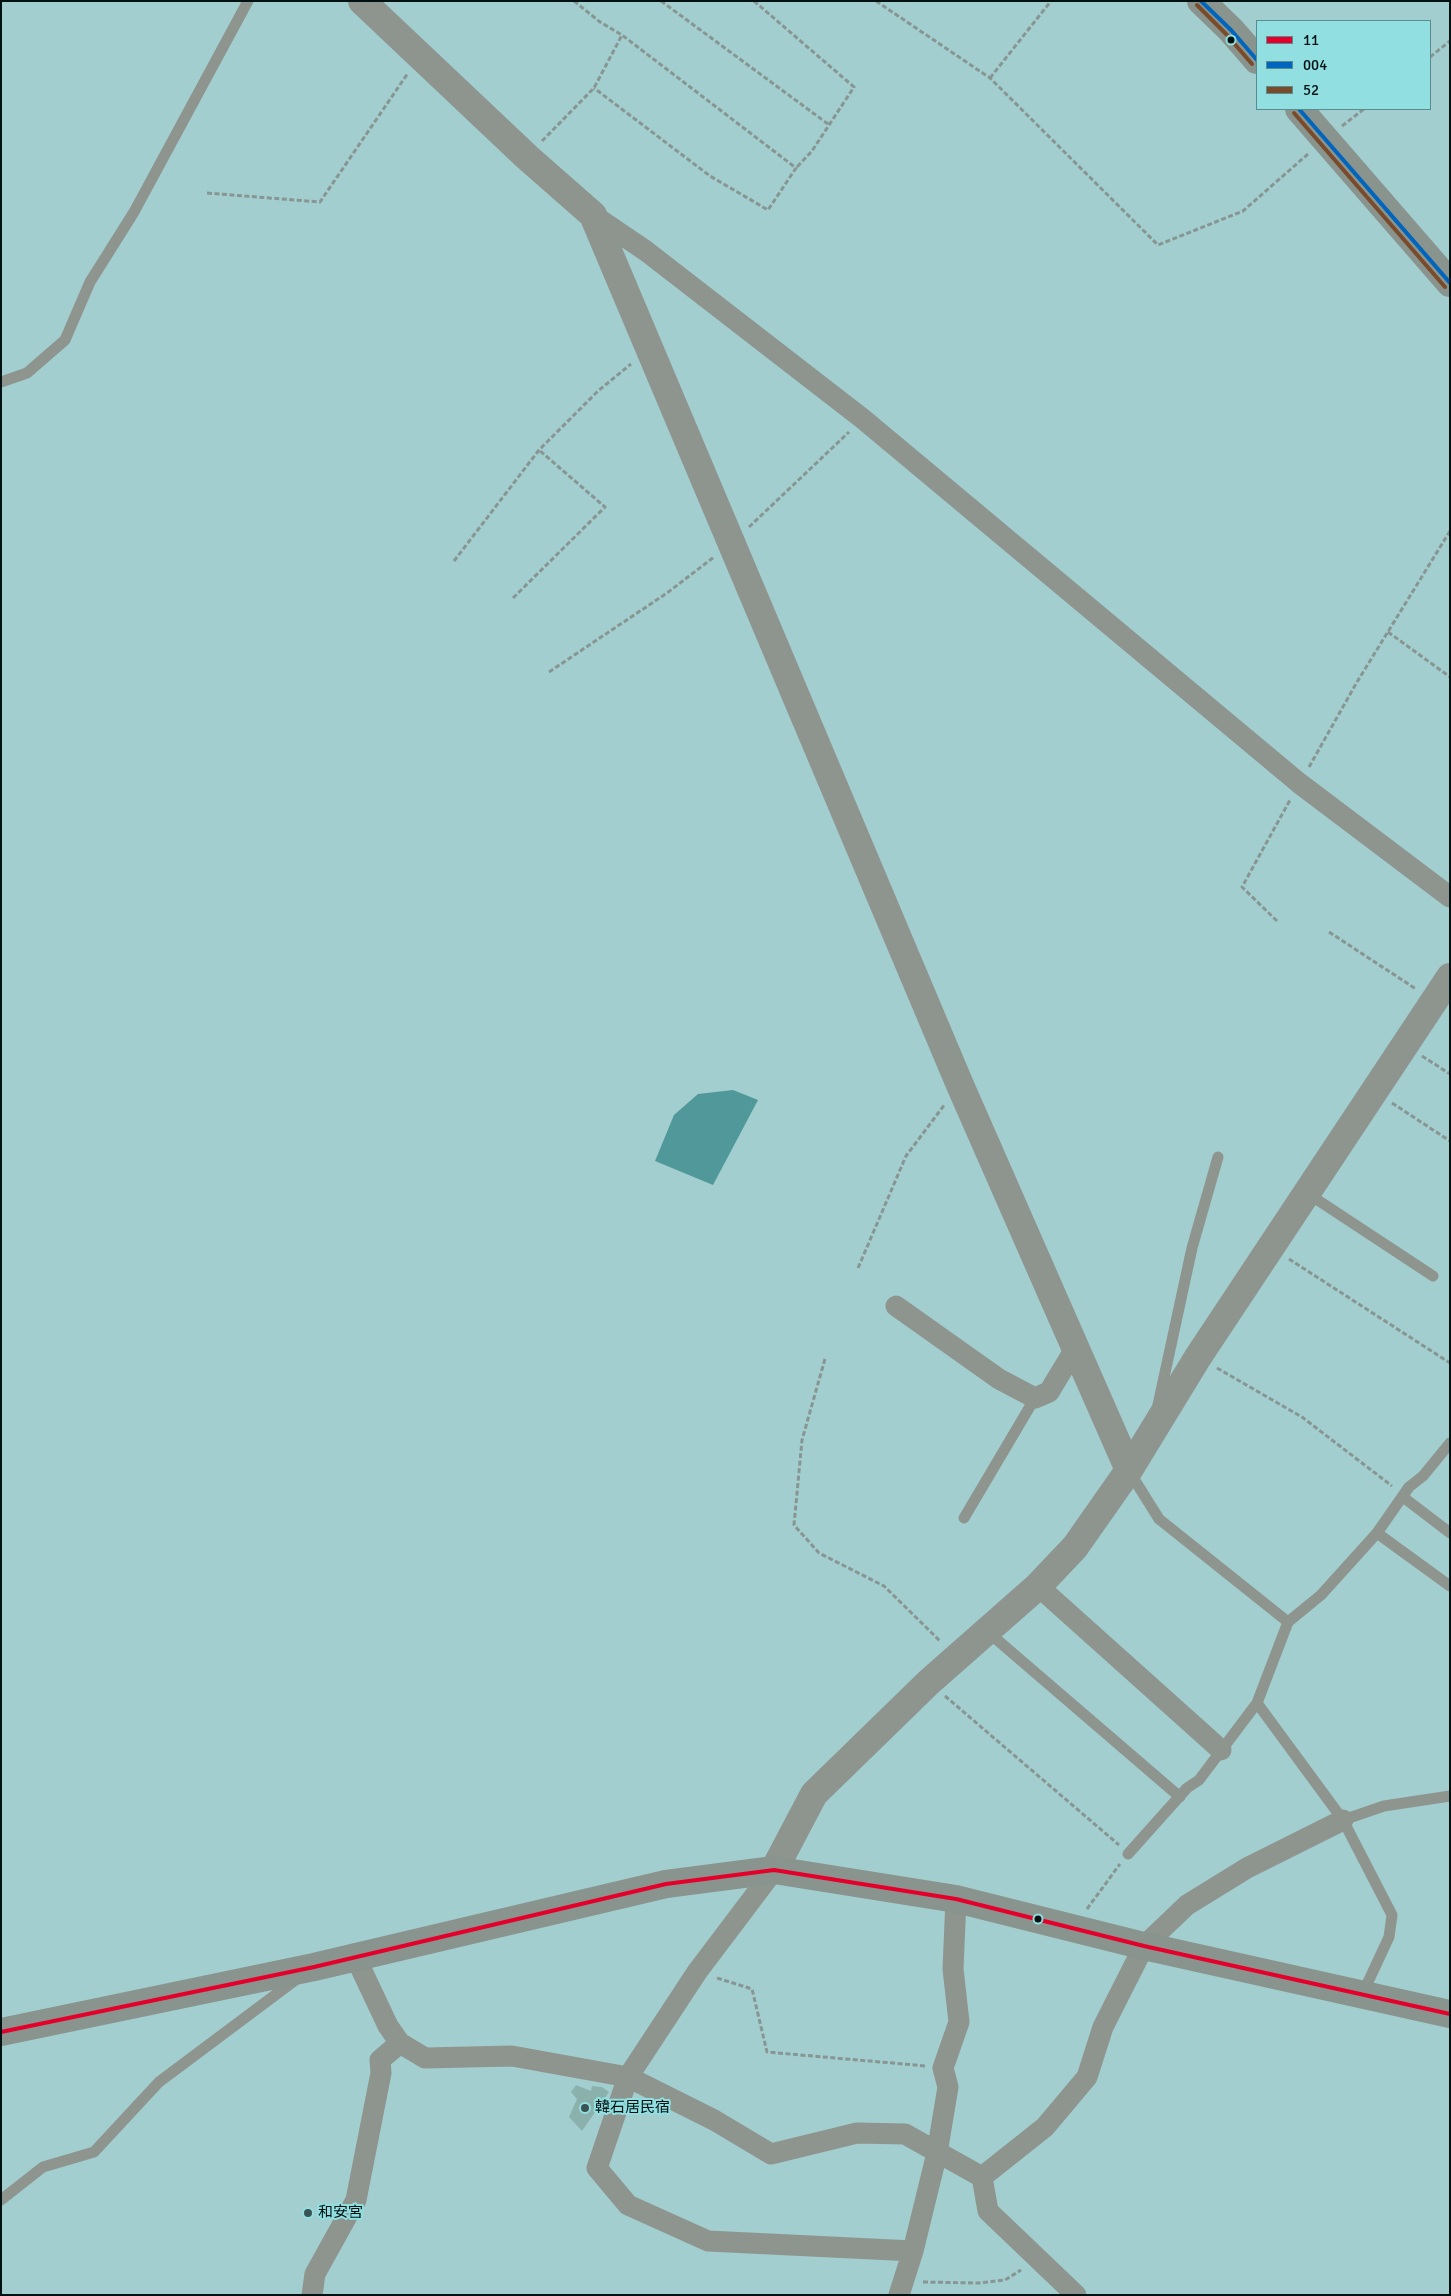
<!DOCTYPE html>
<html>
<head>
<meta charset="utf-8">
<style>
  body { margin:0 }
  #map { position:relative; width:1451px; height:2296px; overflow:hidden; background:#a3cecf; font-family:Signika,sans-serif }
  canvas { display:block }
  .frame { position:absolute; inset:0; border:2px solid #001112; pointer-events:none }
  .legend { position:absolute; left:1256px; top:20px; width:175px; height:90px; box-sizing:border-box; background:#91dfe1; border:1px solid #578d8e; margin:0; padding:6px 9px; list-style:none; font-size:15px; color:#001112 }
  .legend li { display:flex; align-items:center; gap:10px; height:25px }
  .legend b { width:25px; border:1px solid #578d8e }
</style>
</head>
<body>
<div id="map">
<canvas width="1451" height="2296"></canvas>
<div class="frame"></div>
<ul class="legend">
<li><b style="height:6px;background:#e4002b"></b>11</li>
<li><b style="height:6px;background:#0065bd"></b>004</li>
<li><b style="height:6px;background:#7a4b2a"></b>52</li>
</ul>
</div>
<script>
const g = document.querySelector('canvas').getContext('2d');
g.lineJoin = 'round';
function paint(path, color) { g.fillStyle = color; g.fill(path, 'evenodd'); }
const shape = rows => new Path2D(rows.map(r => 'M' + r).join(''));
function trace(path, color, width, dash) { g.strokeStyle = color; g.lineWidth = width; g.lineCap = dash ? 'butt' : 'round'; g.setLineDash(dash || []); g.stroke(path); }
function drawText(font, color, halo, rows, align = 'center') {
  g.font = font + ' Signika,"Noto Sans TC",sans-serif'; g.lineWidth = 4; g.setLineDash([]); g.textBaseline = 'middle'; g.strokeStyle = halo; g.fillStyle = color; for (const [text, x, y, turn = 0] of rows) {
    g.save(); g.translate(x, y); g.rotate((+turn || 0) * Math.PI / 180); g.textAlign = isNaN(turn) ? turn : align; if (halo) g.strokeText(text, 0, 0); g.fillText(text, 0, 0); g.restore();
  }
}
paint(shape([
  [733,1090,758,1100,713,1185,655,1161,674,1115,698,1094]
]), '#50989a');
paint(shape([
  [576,2085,591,2091,592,2086,602,2087,609,2092,582,2131,569,2117,577,2099,571,2092]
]), '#8bb1ad');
trace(shape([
  [574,1,600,22,622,35,796,168,768,210,710,176,594,88],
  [661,1,828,124],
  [754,1,854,87,812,151,796,168],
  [876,1,990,78,1158,245,1243,211,1308,154],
  [1430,57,1450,41],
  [990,78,1051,1],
  [1342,126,1364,109],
  [542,141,594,88,622,35],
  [207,193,320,202,408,73],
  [749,527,849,432],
  [454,561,539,450,598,391,631,364],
  [513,598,605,507,539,450],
  [1388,632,1450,677],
  [549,672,667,593,714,557],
  [1309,767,1357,682,1450,531],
  [1277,921,1242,887,1290,800],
  [1329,932,1416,989],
  [1422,1056,1450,1074],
  [1392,1103,1450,1141],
  [1289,1259,1450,1363],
  [858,1268,906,1156,945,1104],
  [825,1359,802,1440,794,1525,819,1553,884,1586,941,1642],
  [1217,1368,1302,1417,1392,1486],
  [945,1696,1119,1845],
  [1087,1909,1120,1864],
  [717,1978,752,1989,767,2052,926,2066],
  [923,2282,979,2283,1005,2280,1021,2270]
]), '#879692', 3, [5, 2.5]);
trace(shape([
  [1,382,27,373,65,340,90,282,134,212,248,1],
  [1307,1193,1433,1276],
  [1158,1405,1192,1248,1218,1157],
  [1129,1471,1159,1519,1288,1622,1257,1703,1343,1820,1384,1806,1450,1796],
  [1403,1497,1450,1533],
  [964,1518,1035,1398],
  [1377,1533,1450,1586],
  [1288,1622,1321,1595,1377,1533,1409,1487,1423,1476,1450,1443],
  [988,1632,1180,1797],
  [1343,1820,1392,1915,1389,1937,1362,1995],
  [1128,1854,1187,1788,1199,1780,1257,1703],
  [1,2200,43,2167,94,2152,159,2082,298,1978]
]), '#8e958e', 11);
trace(shape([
  [593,215,646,251,863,419,1299,783,1450,897],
  [896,1306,999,1379,1035,1398,1049,1392,1075,1349],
  [1038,1586,1221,1750],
  [774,1870,697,1972,628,2077,597,2168,628,2205,708,2241,913,2251],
  [355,1956,388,2026,400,2043,425,2058,512,2056,628,2077,714,2120,771,2154,857,2133,905,2134,982,2177],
  [312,2295,315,2274,356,2200,381,2073,380,2060,400,2043],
  [899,2295,913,2251,937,2153,948,2087,943,2068,959,2022,953,1969,956,1899],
  [1076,2295,988,2211,982,2177,1045,2127,1087,2077,1103,2027,1144,1946,1187,1905,1247,1868,1343,1820]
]), '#8e958e', 21);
trace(shape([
  [362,1,527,157,593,215,960,1085,1129,1470],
  [774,1870,814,1794,929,1682,1038,1586,1075,1547,1129,1470,1198,1357,1450,977]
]), '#8e958e', 28);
trace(shape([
  [1201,1,1231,30,1257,60],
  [1299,109,1450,283],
  [1,2032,314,1967,666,1884,774,1870,956,1899,1144,1946,1450,2014]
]), '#89948e', 28);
trace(shape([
  [1,2032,314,1967,666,1884,774,1870,956,1899,1144,1946,1450,2014]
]), '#e4002b', 4);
trace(shape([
  [1201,1,1231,30,1257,60],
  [1299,109,1450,283]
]), '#0065bd', 4);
trace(shape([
  [1197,5,1226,34,1252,64],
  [1294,113,1445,287]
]), '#7a4b2a', 4);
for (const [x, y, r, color] of [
  [1231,40,4.5,"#001112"],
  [1038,1919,4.5,"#001112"],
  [585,2108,5,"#395354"],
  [308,2213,5,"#395354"]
]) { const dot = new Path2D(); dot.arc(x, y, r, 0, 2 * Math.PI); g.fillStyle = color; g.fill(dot); trace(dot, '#91dfe1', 2); }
drawText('15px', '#001112', '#91dfe1', [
  ["韓石居民宿",595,2108],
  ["和安宮",318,2213]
], 'left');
</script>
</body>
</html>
